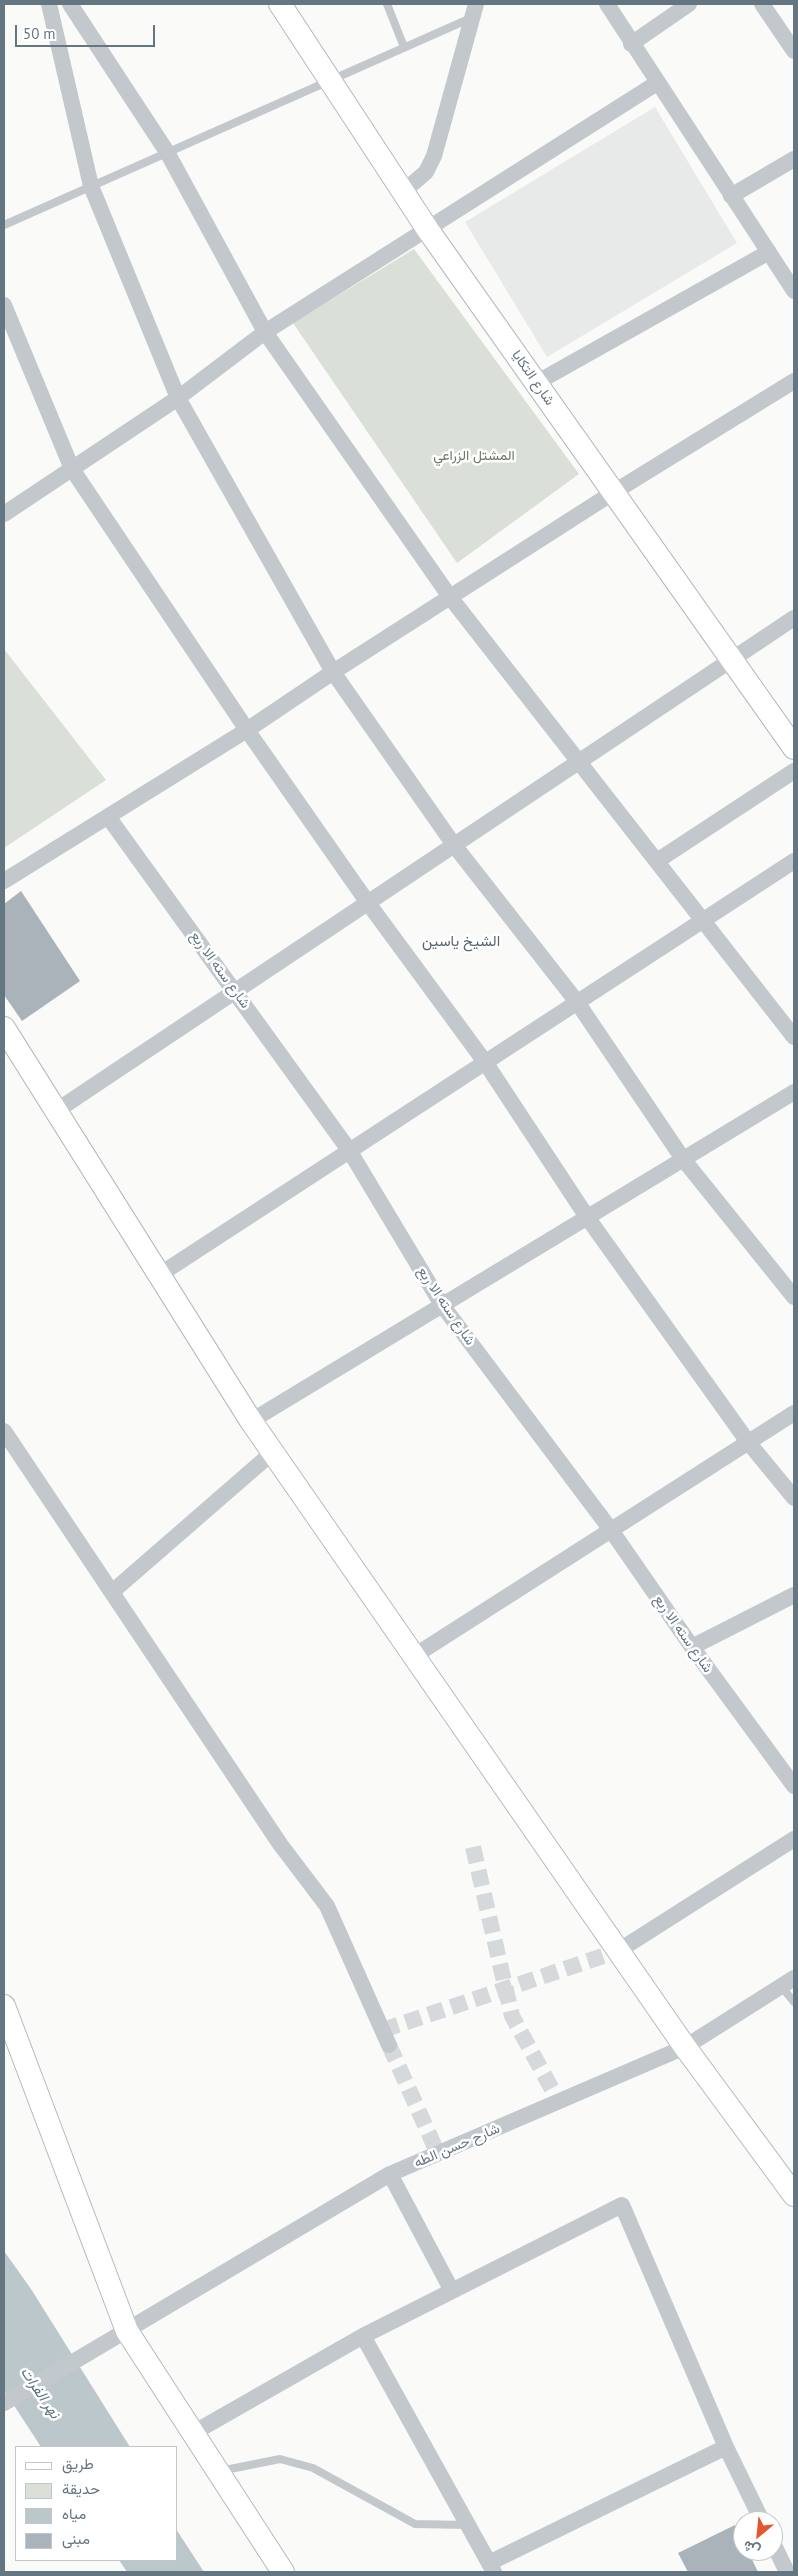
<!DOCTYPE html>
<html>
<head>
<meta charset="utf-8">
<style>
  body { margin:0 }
  #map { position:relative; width:798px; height:2576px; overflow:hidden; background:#fafaf8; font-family:"PT Sans",Vazirmatn,sans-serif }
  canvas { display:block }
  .frame { position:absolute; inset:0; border:5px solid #657683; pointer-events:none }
  .legend { position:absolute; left:15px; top:2446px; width:162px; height:115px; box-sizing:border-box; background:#fff; border:1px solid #c1c8cd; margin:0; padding:6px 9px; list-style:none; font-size:15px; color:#657683 }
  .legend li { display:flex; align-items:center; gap:10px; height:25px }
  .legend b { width:25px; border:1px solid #c1c8cd }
  .north { position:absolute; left:733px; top:2511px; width:50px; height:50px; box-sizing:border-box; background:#fff; border:1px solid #c1c8cd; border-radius:50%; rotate:208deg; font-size:14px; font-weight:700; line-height:20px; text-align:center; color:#657683 }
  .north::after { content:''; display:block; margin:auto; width:18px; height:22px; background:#e4572e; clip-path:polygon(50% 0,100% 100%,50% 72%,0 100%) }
  .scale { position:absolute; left:15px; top:25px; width:140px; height:22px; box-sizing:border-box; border:2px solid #657683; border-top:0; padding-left:6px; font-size:15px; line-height:18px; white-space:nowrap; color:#657683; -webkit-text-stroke:4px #fff; paint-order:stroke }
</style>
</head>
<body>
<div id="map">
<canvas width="798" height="2576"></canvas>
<div class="frame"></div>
<ul class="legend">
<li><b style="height:6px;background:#fff"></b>طريق</li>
<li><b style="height:14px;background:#dadfd7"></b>حديقة</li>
<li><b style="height:14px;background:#bbc7cb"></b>مياه</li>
<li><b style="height:14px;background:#aab3b9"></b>مبنى</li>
</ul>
<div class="north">ش</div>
<div class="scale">50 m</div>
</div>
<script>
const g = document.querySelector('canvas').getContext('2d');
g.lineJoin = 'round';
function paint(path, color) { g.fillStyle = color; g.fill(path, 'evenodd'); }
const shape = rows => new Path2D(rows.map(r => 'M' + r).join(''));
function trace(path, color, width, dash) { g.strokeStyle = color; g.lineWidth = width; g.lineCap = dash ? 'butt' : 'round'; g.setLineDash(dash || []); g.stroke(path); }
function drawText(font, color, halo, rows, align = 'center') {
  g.font = font + ' "PT Sans",Vazirmatn,sans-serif'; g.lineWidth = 5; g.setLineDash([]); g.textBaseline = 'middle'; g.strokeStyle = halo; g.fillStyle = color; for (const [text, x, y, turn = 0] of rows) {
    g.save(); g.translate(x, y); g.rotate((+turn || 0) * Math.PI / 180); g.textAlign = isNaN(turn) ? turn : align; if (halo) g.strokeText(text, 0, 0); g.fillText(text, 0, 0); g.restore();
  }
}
paint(shape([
  [655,107,737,243,547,357,465,222]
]), '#e8e9e9');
paint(shape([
  [414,249,579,474,457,563,293,323],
  [4,649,106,780,4,848]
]), '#dadfd7');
paint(shape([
  [4,2251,31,2289,130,2447,41,2447,4,2390],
  [176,2529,204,2572,127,2572,119,2560,176,2560]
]), '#bbc7cb');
paint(shape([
  [21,891,80,981,22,1021,4,995,4,904],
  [735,2525,743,2542,743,2551,748,2551,758,2572,688,2572,678,2553]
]), '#aab3b9');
trace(shape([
  [473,1847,512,2016,559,2102],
  [383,2030,618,1951],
  [389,2045,438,2154]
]), '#d5d9db', 16, [16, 8]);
const secondary = shape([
  [280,4,428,230,794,748],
  [4,1028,251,1421,685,2047,794,2195],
  [4,2006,127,2331,283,2572]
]);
trace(secondary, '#b3babf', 24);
trace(shape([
  [387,4,404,47],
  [4,225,471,18],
  [781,1986,794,2002],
  [220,2471,280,2459,313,2468,415,2524,467,2525]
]), '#c3c8cc', 8);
trace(shape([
  [49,4,91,186,178,398,333,672,454,845,577,1002,683,1159,794,1297],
  [70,4,167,152,265,332,450,597,794,1037],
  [607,4,794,291],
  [762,4,794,51],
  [631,44,689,4],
  [403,192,426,172,434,156,476,4],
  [731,196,794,159],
  [4,305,72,469,247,730,368,903,485,1062,587,1217,748,1442,794,1498],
  [536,383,769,252],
  [4,514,178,398,265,332,657,83],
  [109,818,349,1150,442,1305,611,1530,692,1647,794,1786],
  [657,861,794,771],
  [4,881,247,730,333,672,614,492,794,381],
  [56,1111,794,618],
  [159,1275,794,861],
  [251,1421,794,1092],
  [4,1431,280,1844,327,1906,389,2045],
  [112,1592,273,1452],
  [692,1647,794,1595],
  [414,1656,794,1413],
  [618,1951,794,1839],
  [390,2174,452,2291],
  [363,2336,494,2572],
  [4,2403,390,2174,685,2047,794,1978],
  [193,2433,363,2336,622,2205,726,2447,762,2521],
  [773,2543,787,2572],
  [489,2563,726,2447]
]), '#c3c8cc', 16);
trace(secondary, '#fff', 22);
drawText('14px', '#657683', '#fff', [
  ["شارع التكايا",533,378,55],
  ["شارع سته الا ربع",220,970,54],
  ["شارع سته الا ربع",446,1306,56],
  ["شارع سته الا ربع",683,1634,55],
  ["شارح حسن الطه",457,2146,-23]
]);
drawText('14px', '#687a64', '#fff', [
  ["المشتل الزراعي",474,456]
]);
drawText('15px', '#57646e', '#fff', [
  ["الشيخ ياسين",461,942]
]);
drawText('italic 15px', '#60757c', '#fff', [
  ["نهر الفرات",40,2393,56]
]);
</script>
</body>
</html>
